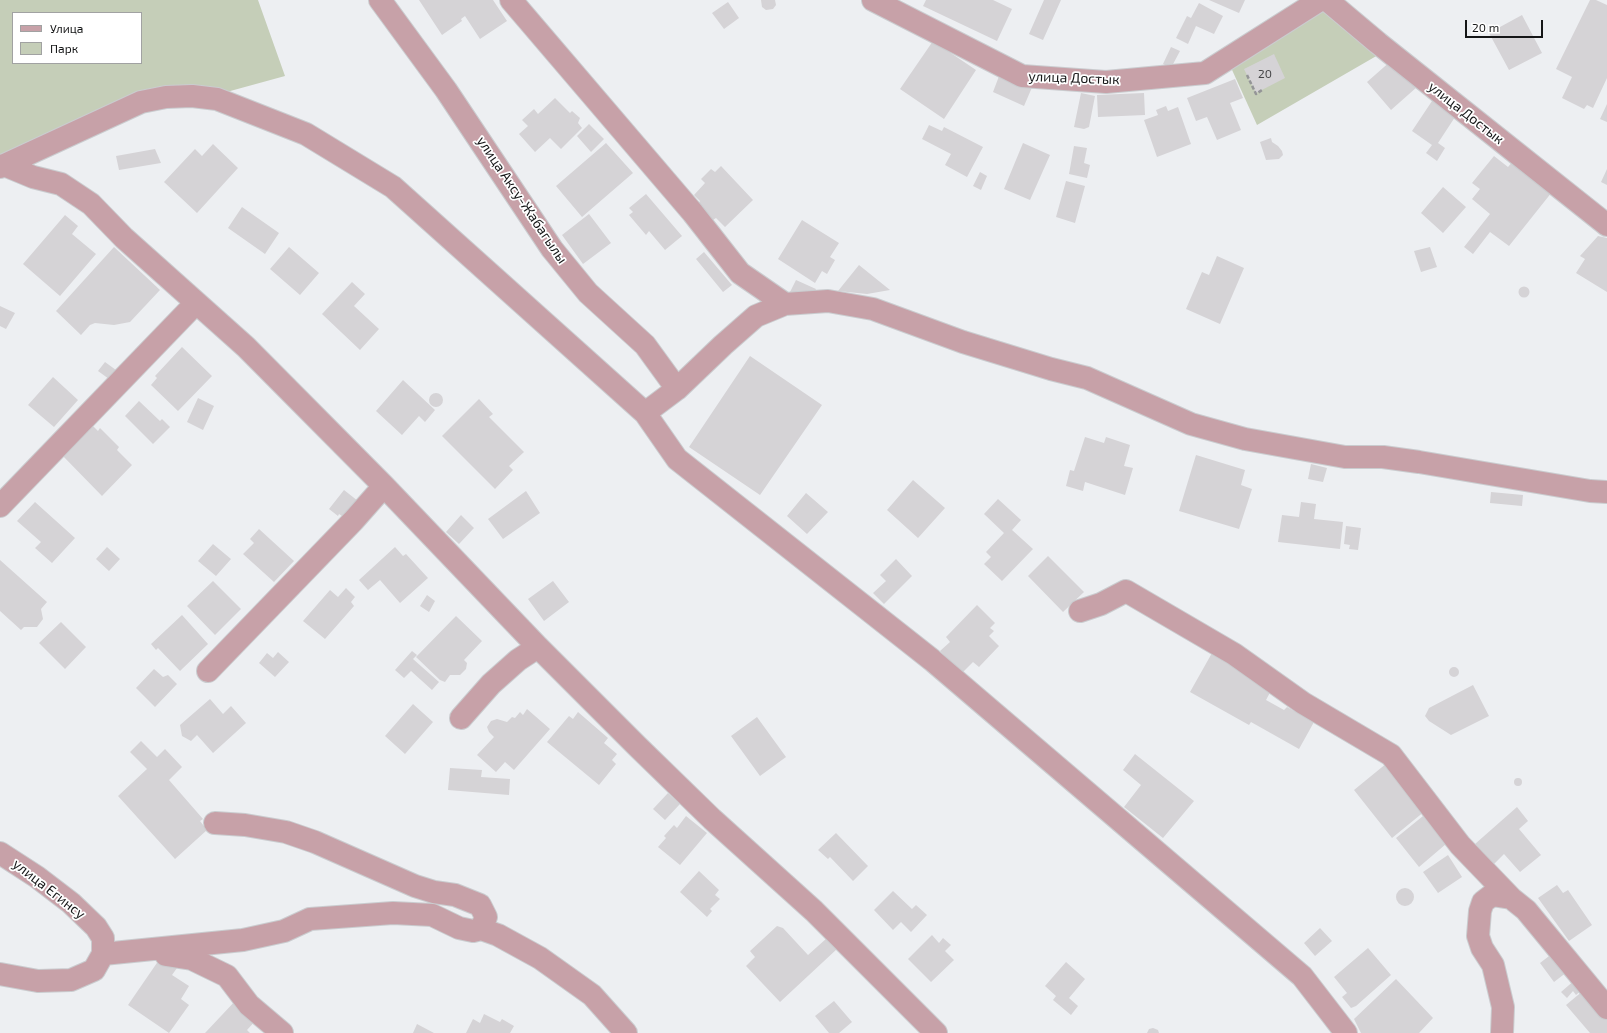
<!DOCTYPE html>
<html>
<head>
<meta charset="utf-8">
<style>
  body { margin:0 }
  #map { position:relative; width:1607px; height:1033px; overflow:hidden; background:#edeff2; font-family:"Exo 2",sans-serif }
  canvas { display:block }
  .legend { position:absolute; left:12px; top:12px; width:130px; height:52px; box-sizing:border-box; background:#fff; border:1px solid #a1a2a2; margin:0; padding:5px 7px; list-style:none; font-size:12px; color:#151617 }
  .legend li { display:flex; align-items:center; gap:8px; height:20px }
  .legend b { width:20px; border:1px solid #a1a2a2 }
  .scale { position:absolute; left:1465px; top:20px; width:78px; height:18px; box-sizing:border-box; border:2px solid #151617; border-top:0; padding-left:5px; font-size:12px; line-height:14px; white-space:nowrap; color:#151617; -webkit-text-stroke:3px #fff; paint-order:stroke }
</style>
</head>
<body>
<div id="map">
<canvas width="1607" height="1033"></canvas>
<ul class="legend">
<li><b style="height:5px;background:#c7a1a8"></b>Улица</li>
<li><b style="height:11px;background:#c5ceb8"></b>Парк</li>
</ul>
<div class="scale">20 m</div>
</div>
<script>
const g = document.querySelector('canvas').getContext('2d');
g.lineJoin = 'round';
function paint(path, color) { g.fillStyle = color; g.fill(path, 'evenodd'); }
const shape = rows => new Path2D(rows.map(r => 'M' + r).join(''));
function trace(path, color, width, dash) { g.strokeStyle = color; g.lineWidth = width; g.lineCap = dash ? 'butt' : 'round'; g.setLineDash(dash || []); g.stroke(path); }
function drawText(font, color, halo, rows, align = 'center') {
  g.font = font + ' "Exo 2",sans-serif'; g.lineWidth = 3.5; g.setLineDash([]); g.textBaseline = 'middle'; g.strokeStyle = halo; g.fillStyle = color; for (const [text, x, y, turn = 0] of rows) {
    g.save(); g.translate(x, y); g.rotate((+turn || 0) * Math.PI / 180); g.textAlign = isNaN(turn) ? turn : align; if (halo) g.strokeText(text, 0, 0); g.fillText(text, 0, 0); g.restore();
  }
}
paint(shape([
  [0,0,258,0,285,76,223,93,154,95,0,158],
  [13,13,141,13,141,63,13,63],
  [1324,0,1385,51,1257,125,1228,61]
]), '#c5ceb8');
paint(shape([
  [419,0,493,0,507,21,480,39,465,16,461,19,462,21,442,35],
  [761,0,775,0,776,5,773,9,766,10,762,7],
  [926,0,993,0,1012,9,997,41,923,6],
  [1044,0,1061,0,1043,40,1029,34],
  [1209,0,1245,0,1239,13],
  [1590,0,1596,0,1607,5,1607,78,1593,108,1587,105,1584,109,1562,98,1572,77,1556,69],
  [728,2,739,18,724,29,712,13],
  [1199,3,1223,16,1214,34,1196,26,1188,44,1176,38,1187,16,1191,18],
  [1522,15,1542,53,1509,70,1489,33],
  [933,41,976,70,944,119,900,89],
  [1171,47,1180,51,1171,68,1163,64],
  [1274,54,1285,78,1256,93,1244,69],
  [1392,60,1417,87,1391,110,1367,82],
  [1001,71,1033,85,1024,106,993,92],
  [1235,79,1243,98,1230,103,1241,130,1217,140,1207,117,1196,121,1187,98],
  [1081,93,1095,96,1089,127,1084,129,1074,127],
  [1144,93,1145,115,1098,117,1097,95],
  [555,98,570,113,572,111,580,118,578,123,582,128,561,149,550,138,535,152,519,134,528,126,522,120,534,109,538,114],
  [1434,98,1457,114,1438,143,1445,148,1437,161,1426,153,1432,145,1412,131],
  [1607,104,1607,122,1600,119],
  [1166,106,1168,111,1178,107,1191,144,1157,157,1144,120,1158,115,1156,110],
  [589,124,604,139,591,152,577,136],
  [929,125,942,131,944,127,983,147,967,177,945,165,951,154,922,139],
  [1271,138,1272,142,1278,146,1282,151,1283,155,1279,159,1266,160,1260,142],
  [606,143,633,173,582,217,556,186],
  [1023,143,1050,155,1030,200,1004,189],
  [213,144,238,168,197,213,164,182,195,149,202,156],
  [1074,146,1087,148,1084,163,1090,165,1087,178,1069,174],
  [155,149,161,163,119,170,116,156],
  [1494,156,1508,167,1513,161,1552,192,1509,246,1490,232,1473,254,1464,247,1490,214,1472,199,1480,189,1472,183],
  [721,166,753,200,725,227,716,218,713,220,698,204,700,201,694,195,705,183,701,179,711,169,715,172],
  [1607,169,1607,185,1601,182],
  [980,172,987,176,981,190,973,186],
  [1066,181,1085,186,1075,223,1056,217],
  [1443,187,1466,207,1443,233,1421,213],
  [646,194,682,236,665,250,649,231,646,235,629,215,633,212,629,208],
  [242,207,279,233,265,254,228,228],
  [589,214,611,243,583,264,562,235],
  [65,215,78,226,72,234,96,254,60,296,23,264],
  [802,220,839,243,830,257,835,260,827,274,822,271,815,283,778,259],
  [1598,236,1607,238,1607,292,1576,273,1585,259,1580,256],
  [114,247,160,290,130,322,114,325,95,323,90,325,81,335,56,311],
  [289,247,319,273,300,295,270,269],
  [1430,247,1437,267,1421,272,1414,251],
  [704,252,732,285,723,292,696,259],
  [1217,256,1244,268,1220,324,1186,309,1202,272,1209,275],
  [859,265,890,290,867,294,838,291],
  [796,280,816,289,811,301,790,292],
  [352,282,365,294,354,306,379,329,360,350,322,314],
  '1518.5 292a5.5 5.5 0 1 1 11 0a5.5 5.5 0 1 1-11 0Z',
  [0,306,15,313,6,329,0,326],
  [182,347,212,376,178,411,151,385,157,378,155,376],
  [750,356,822,405,760,495,689,447],
  [105,362,116,370,109,379,98,371],
  [53,377,78,400,54,427,28,405],
  [403,380,435,410,425,422,419,416,402,435,376,411],
  '429 400a7 7 0 1 1 14 0a7 7 0 1 1-14 0Z',
  [198,398,214,406,203,430,187,422],
  [479,399,493,414,489,417,524,452,509,466,513,470,495,489,442,436],
  [139,401,160,421,162,419,170,427,153,444,125,416],
  [91,424,98,431,100,428,119,447,117,450,132,465,102,496,61,454],
  [1085,437,1104,443,1106,437,1130,445,1124,466,1133,468,1125,495,1085,482,1083,491,1066,486,1070,470,1074,471],
  [1196,455,1245,470,1241,485,1252,489,1239,529,1179,511],
  [1311,464,1327,468,1323,482,1308,479],
  [913,480,945,508,918,538,887,510],
  [344,490,358,501,345,518,339,514,338,516,329,509],
  [526,491,540,513,503,539,488,519],
  [1491,492,1523,495,1522,506,1490,503],
  [806,493,828,512,807,534,787,516],
  [998,499,1021,520,1012,530,1033,549,1002,581,984,564,991,557,986,552,1004,533,984,514],
  [35,502,75,538,52,563,35,548,41,542,17,521],
  [1301,502,1316,504,1314,519,1343,522,1340,549,1278,542,1282,515,1299,517],
  [461,515,474,528,459,544,446,532],
  [1346,526,1361,528,1358,550,1349,549,1350,545,1344,544],
  [259,529,294,561,274,582,243,554,254,543,250,539],
  [213,544,231,559,216,576,198,561],
  [107,547,120,559,109,571,96,559],
  [395,547,403,556,406,554,428,578,400,603,380,580,368,590,359,580],
  [1048,556,1084,592,1063,612,1028,576],
  [896,559,912,576,884,604,873,593,886,581,880,575],
  [0,560,47,602,41,609,43,619,37,627,24,627,21,630,0,611],
  [213,581,241,609,215,635,187,606],
  [553,581,569,602,544,621,528,599],
  [346,588,355,597,351,602,354,606,325,639,303,621,330,590,338,597],
  [427,595,435,601,429,612,420,606],
  [977,605,995,623,990,628,994,631,989,636,999,646,979,667,973,662,962,673,940,651,950,642,946,637],
  [182,615,208,644,180,671,158,648,156,650,151,644],
  [456,616,482,641,464,660,467,663,466,669,460,675,450,675,445,682,440,680,416,657],
  [61,622,86,647,65,669,39,643],
  [412,651,417,655,413,659,439,682,432,690,411,671,404,678,395,670],
  [278,652,289,662,275,677,259,663,267,653,273,658],
  [1212,653,1273,687,1266,700,1284,710,1287,707,1314,722,1299,749,1251,722,1249,725,1190,692],
  '1449 672a5 5 0 1 1 10 0a5 5 0 1 1-10 0Z',
  [154,669,163,677,168,675,177,684,155,707,136,688],
  [1473,685,1489,716,1451,735,1429,721,1425,716,1429,708],
  [210,699,223,714,231,706,246,723,213,753,197,735,191,741,182,736,180,725],
  [413,704,433,722,405,754,385,736],
  [527,709,550,729,514,770,505,762,496,772,477,755,494,737,489,732,487,727,491,721,497,719,507,722,512,717,515,718,520,712,523,715],
  [578,712,608,738,604,743,617,754,612,760,616,764,599,785,547,742,569,716,573,719],
  [757,717,786,757,760,776,731,736],
  [141,741,157,757,165,749,182,767,169,780,203,819,200,821,207,830,175,859,118,796,147,769,130,752],
  [1135,754,1194,801,1163,838,1124,807,1141,785,1123,770],
  [1387,763,1425,811,1392,838,1354,790],
  [450,768,482,770,481,777,510,779,509,795,448,790],
  '1514 782a4 4 0 1 1 8 0a4 4 0 1 1-8 0Z',
  [668,793,680,804,665,820,653,809],
  [1517,807,1528,821,1519,829,1541,855,1520,872,1504,854,1493,865,1475,844],
  [686,816,707,833,680,865,658,847,666,838,664,836,674,825,677,828],
  [1423,816,1446,844,1419,867,1396,838],
  [836,833,868,866,853,881,830,857,828,859,818,850],
  [1448,855,1462,877,1438,893,1423,872],
  [699,871,719,890,715,895,720,899,710,909,712,911,707,917,680,892],
  [1557,885,1563,893,1568,890,1592,925,1569,941,1538,898],
  '1396 897a9 9 0 1 1 18 0a9 9 0 1 1-18 0Z',
  [893,891,912,909,916,905,927,915,911,932,901,922,893,930,874,910],
  [777,926,783,928,808,955,827,938,837,949,780,1002,746,966,755,957,750,951],
  [1320,928,1332,941,1315,956,1304,943],
  [932,935,939,943,943,938,951,945,945,951,954,960,931,982,908,959],
  [1368,948,1391,975,1356,1006,1351,1008,1342,997,1347,993,1334,977],
  [1553,953,1567,972,1554,982,1540,963],
  [161,957,177,968,172,975,189,986,181,999,189,1005,169,1033,128,1005],
  [1066,962,1085,979,1069,998,1078,1006,1071,1015,1053,1000,1056,996,1045,986],
  [1396,979,1433,1018,1419,1033,1361,1033,1354,1019],
  [1576,979,1584,988,1576,995,1573,991,1567,998,1561,992],
  [1584,990,1607,1018,1607,1033,1590,1033,1566,1005],
  [237,999,258,1018,247,1030,250,1033,205,1033],
  [834,1001,852,1022,839,1033,829,1033,815,1016],
  [484,1014,500,1022,502,1019,514,1026,510,1033,466,1033,473,1019,480,1023],
  [417,1024,434,1033,413,1033],
  [1153,1028,1158,1030,1159,1033,1147,1033,1149,1029]
]), '#d5d3d6');
const minor = shape([
  [380,0,446,90,552,249,588,293,645,345,677,389],
  [511,0,693,213,740,273,785,304],
  [873,0,1022,76,1106,82,1205,73,1320,0],
  [1327,0,1378,43,1607,225],
  [4,165,33,177,61,184,91,204,124,238,246,347,384,486,538,647,637,746,712,819,814,911,936,1033],
  [0,167,141,102,166,97,192,96,217,99,306,134,393,187,645,413,677,459,932,660,1302,976,1346,1033],
  [645,413,677,389,723,345,756,316,785,304,828,301,873,309,963,342,1051,369,1087,378,1191,424,1245,439,1345,457,1383,457,1419,462,1590,491,1607,492],
  [0,506,196,303],
  [1080,611,1101,604,1126,591,1234,654,1303,703,1391,755,1460,845,1511,898],
  [208,671,353,521,384,486],
  [461,718,491,684,518,660,538,647],
  [215,823,245,825,286,832,315,842,415,886,434,892,455,895,480,905,486,917,481,929],
  [0,853,37,877,71,903,96,927,103,938,103,954,94,970,71,980,38,981,0,974],
  [103,954,243,940,284,931,310,919,393,913,432,915,459,928,473,931,481,929,498,935,540,958,592,995,626,1033],
  [166,955,192,959,227,976,249,1005,282,1033],
  [1502,1033,1503,1007,1493,965,1482,948,1478,936,1480,911,1483,902,1492,895,1511,898,1526,910,1607,1008]
]);
trace(minor, '#cacccf', 24);
trace(shape([
  [1247,75,1256,94,1262,90]
]), '#949597', 2.5, [4, 2]);
trace(minor, '#c7a1a8', 22);
drawText('12px', '#454547', null, [
  ["20",1265,74]
]);
drawText('14px', '#151617', '#fff', [
  ["улица Достык",1074,78,2],
  ["улица Достык",1466,113,38],
  ["улица Аксу-Жабагылы",522,200,56],
  ["улица Егинсу",49,889,38]
]);
</script>
</body>
</html>
